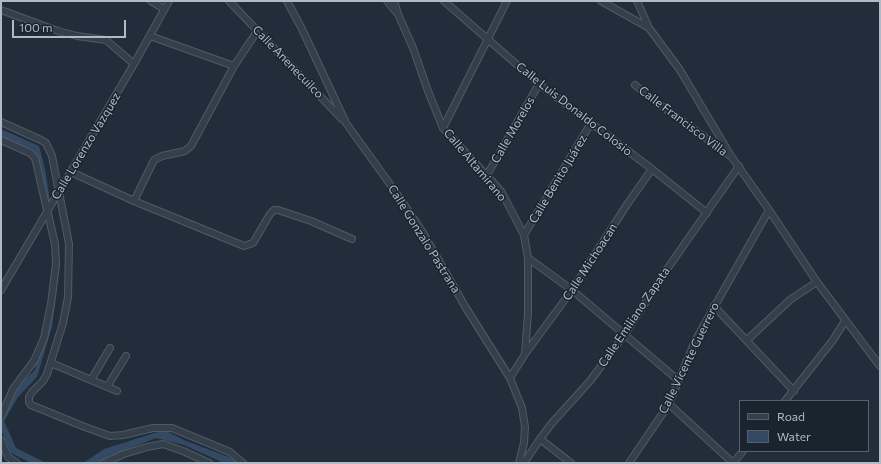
<!DOCTYPE html>
<html>
<head>
<meta charset="utf-8">
<style>
  body { margin:0 }
  #map { position:relative; width:881px; height:464px; overflow:hidden; background:#212d3a; font-family:Commissioner,sans-serif }
  canvas { display:block }
  .frame { position:absolute; inset:0; border:2px solid #afbac7; pointer-events:none }
  .legend { position:absolute; left:739px; top:400px; width:130px; height:52px; box-sizing:border-box; background:#1a242f; border:1px solid #56606c; margin:0; padding:5px 7px; list-style:none; font-size:12px; color:#afbac7 }
  .legend li { display:flex; align-items:center; gap:8px; height:20px }
  .legend b { width:20px; border:1px solid #56606c }
  .scale { position:absolute; left:12px; top:20px; width:114px; height:18px; box-sizing:border-box; border:2px solid #afbac7; border-top:0; padding-left:5px; font-size:12px; line-height:14px; white-space:nowrap; color:#afbac7; -webkit-text-stroke:3px #1a242f; paint-order:stroke }
</style>
</head>
<body>
<div id="map">
<canvas width="881" height="464"></canvas>
<div class="frame"></div>
<ul class="legend">
<li><b style="height:5px;background:#343f4b"></b>Road</li>
<li><b style="height:11px;background:#344a63"></b>Water</li>
</ul>
<div class="scale">100 m</div>
</div>
<script>
const g = document.querySelector('canvas').getContext('2d');
g.lineJoin = 'round';
function paint(path, color) { g.fillStyle = color; g.fill(path, 'evenodd'); }
const shape = rows => new Path2D(rows.map(r => 'M' + r).join(''));
function trace(path, color, width, dash) { g.strokeStyle = color; g.lineWidth = width; g.lineCap = dash ? 'butt' : 'round'; g.setLineDash(dash || []); g.stroke(path); }
function drawText(font, color, halo, rows, align = 'center') {
  g.font = font + ' Commissioner,sans-serif'; g.lineWidth = 3; g.setLineDash([]); g.textBaseline = 'middle'; g.strokeStyle = halo; g.fillStyle = color; for (const [text, x, y, turn = 0] of rows) {
    g.save(); g.translate(x, y); g.rotate((+turn || 0) * Math.PI / 180); g.textAlign = isNaN(turn) ? turn : align; if (halo) g.strokeText(text, 0, 0); g.fillText(text, 0, 0); g.restore();
  }
}
paint(shape([
  [1,129,39,146,45,169,60,264,52,327,37,377,18,397,4,421,16,448,46,463,31,463,11,453,1,430,1,416,12,392,35,370,53,280,54,236,33,150,1,137],
  [164,430,186,441,237,460,239,463,224,463,184,445,156,438,110,456,98,463,83,463,104,449]
]), '#344a63');
const street = shape([
  [151,1,164,9],
  [229,1,342,119],
  [287,1,302,29,346,123,397,194,422,231,466,308,510,378,522,408,525,427,524,443,519,463],
  [387,1,397,13],
  [394,1,398,14,413,48,428,91,443,128,501,191,524,235,528,258,528,313,525,354,510,378],
  [444,1,539,84,652,169,707,213],
  [601,1,649,28],
  [637,1,649,28,680,70,731,156,769,210,817,282,880,366],
  [1,10,58,31,77,36,106,40,134,64],
  [150,36,234,66],
  [635,85,652,99,729,155],
  [1,122,41,140,46,143,52,156,69,244,68,297,63,323,47,374,43,381,32,392,29,397,29,402,31,405,85,427,110,436,123,435,153,428,172,428,230,452,243,463],
  [443,128,507,1],
  [1,140,30,153,35,158,55,244,56,264,51,304,44,338,34,361,13,389,1,417],
  [71,172,134,201,244,246,253,243,270,214,274,210,278,210,311,221,352,239],
  [487,175,539,84],
  [134,201,154,160,162,156,185,151,191,146,234,66,258,30],
  [524,235,591,123],
  [528,258,572,290,678,380],
  [1,290,134,64,169,1],
  [714,306,794,391],
  [747,340,791,299,817,282],
  [525,354,572,290,626,206,652,169],
  [51,363,117,391],
  [91,380,110,348],
  [107,387,126,356],
  [785,401,833,340,845,321],
  [669,404,733,463],
  [540,439,571,463],
  [1,440,8,457,17,463],
  [104,463,124,454,147,447,163,444,183,451,209,463],
  [524,463,540,439,552,423,590,381,625,334,665,272,739,166],
  [629,463,669,404,695,341,769,210],
  [733,463,743,451]
]);
trace(street, '#4f5a65', 8);
trace(street, '#343f4b', 6);
drawText('12px', '#afbac7', '#1a242f', [
  ["Calle Anenecuilco",288,62,46],
  ["Calle Luis Donaldo Colosio",574,109,38],
  ["Calle Francisco Villa",683,121,37],
  ["Calle Morelos",513,130,-60],
  ["Calle Lorenzo Vazquez",86,146,-59],
  ["Calle Altamirano",475,165,50],
  ["Calle Benito Juárez",558,179,-59],
  ["Calle Gonzalo Pastrana",424,239,58],
  ["Calle Michoacan",590,262,-57],
  ["Calle Emiliano Zapata",634,317,-56],
  ["Calle Vicente Guerrero",689,358,-64]
]);
</script>
</body>
</html>
